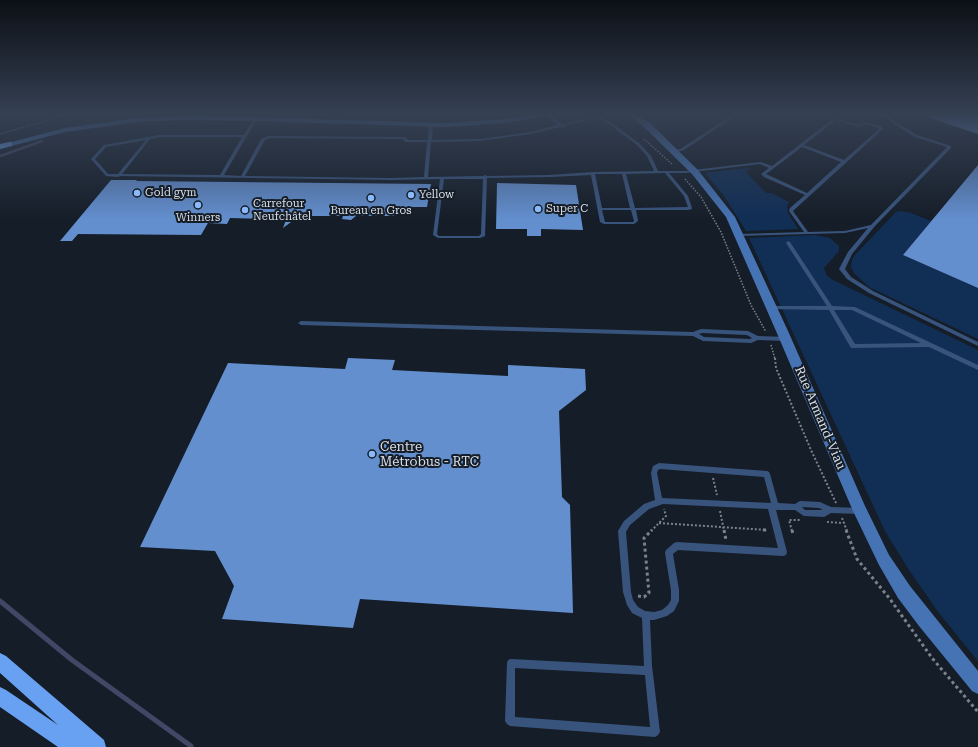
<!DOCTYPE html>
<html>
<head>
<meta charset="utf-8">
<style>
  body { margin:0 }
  canvas { display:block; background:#151d28 }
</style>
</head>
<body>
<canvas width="978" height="747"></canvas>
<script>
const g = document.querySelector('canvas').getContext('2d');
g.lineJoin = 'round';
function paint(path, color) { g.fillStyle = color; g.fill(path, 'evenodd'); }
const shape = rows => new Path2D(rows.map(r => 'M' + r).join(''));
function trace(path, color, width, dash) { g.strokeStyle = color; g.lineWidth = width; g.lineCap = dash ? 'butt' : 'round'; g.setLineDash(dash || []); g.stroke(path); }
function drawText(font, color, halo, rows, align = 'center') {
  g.font = font + ' "Roboto Serif",serif'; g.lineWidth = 4; g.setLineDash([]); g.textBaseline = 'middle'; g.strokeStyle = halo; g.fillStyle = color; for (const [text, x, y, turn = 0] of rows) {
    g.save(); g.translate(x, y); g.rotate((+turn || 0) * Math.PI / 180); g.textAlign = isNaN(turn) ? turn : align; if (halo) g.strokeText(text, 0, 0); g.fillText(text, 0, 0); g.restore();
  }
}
paint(shape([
  [746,168,751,170,745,171,766,193,772,193,789,202,787,207,788,213,798,229,746,231,724,196,705,173],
  [901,211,911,213,931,221,903,255,978,288,978,339,869,287,855,274,851,267,852,260,855,255,896,212],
  [815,235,830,238,839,246,839,251,824,268,827,276,835,281,978,350,978,661,939,613,909,570,885,531,749,238]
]), '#112e55');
trace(shape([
  [0,156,42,141]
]), '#414765', 2.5);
trace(shape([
  [0,601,72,660,191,746]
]), '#414765', 5);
paint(shape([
  [927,115,978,115,978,134,927,117],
  [978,165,978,288,903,255],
  [111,180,137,180,136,181,431,184,427,207,407,207,402,211,395,211,394,216,356,216,351,220,342,219,343,216,299,216,283,228,288,215,272,216,267,219,230,218,227,224,208,223,201,235,78,234,72,241,60,241],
  [497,183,576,185,583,230,541,229,541,236,527,236,527,229,496,229],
  [348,358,395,360,392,370,508,376,508,365,585,369,586,390,559,411,562,497,570,505,573,613,360,599,353,628,222,619,234,586,215,551,140,547,228,363,345,369]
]), '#638fcf');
trace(shape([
  [0,134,65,115],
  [644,139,673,165],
  [685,179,701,197,721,232,751,305,766,332],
  [771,345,775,359]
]), '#7b828b', 1.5, [1.5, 1.5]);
trace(shape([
  [775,358,776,368,811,450,836,503],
  [713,478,717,495],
  [720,511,724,531],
  [842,518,847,531],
  [827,522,843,523],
  [659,523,767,530],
  [651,531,666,516,664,509],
  [792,531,789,520,800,520]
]), '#7b828b', 2, [2, 2]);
trace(shape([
  [724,530,726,540],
  [763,530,767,530],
  [792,530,793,534],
  [846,530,857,559,890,599,932,658,978,712],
  [638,596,644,597,649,593,644,538,652,530]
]), '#7b828b', 3, [3, 3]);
paint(shape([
  [546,115,550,115,562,124,600,116,612,123,639,143,651,156,658,171,685,171,761,162,772,166,834,118,859,125,866,122,881,126,883,129,882,130,794,210,793,211,808,232,845,231,871,225,947,147,915,137,894,124,884,115,888,115,896,122,917,135,951,146,951,148,875,226,852,254,845,269,851,277,873,291,978,342,978,346,869,293,847,279,839,269,848,252,868,228,845,233,737,236,737,235,739,234,804,232,789,211,790,208,805,195,764,177,761,174,769,168,760,164,685,173,669,173,688,196,692,208,692,209,688,210,636,210,638,221,634,224,604,224,600,222,591,175,549,177,487,178,485,236,480,238,438,238,433,235,440,179,391,180,120,176,118,177,106,176,91,159,104,145,159,135,244,135,254,118,256,118,257,119,224,175,241,176,261,139,268,136,404,137,407,138,408,140,428,140,429,125,431,124,433,125,432,140,480,139,530,132,558,125,546,115],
  [598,118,610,125,637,145,647,156,654,171,593,172,549,175,487,176,485,175,483,176,428,177,431,142,480,141,530,134,561,127,563,128,565,127,564,126,598,118],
  [836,120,859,127,866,124,878,128,879,129,844,160,804,145,836,120],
  [159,137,242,137,220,175,122,174,150,139,159,137],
  [269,138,403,139,405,142,427,142,424,177,391,178,245,176,265,140,269,138],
  [146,140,118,174,108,174,95,159,106,147,146,140],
  [802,147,841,162,807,193,766,174,802,147],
  [665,173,684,196,688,207,635,208,626,174,665,173],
  [595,174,622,174,630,208,602,208,595,174],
  [444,179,483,179,481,234,479,236,439,236,437,234,444,179],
  [602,210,631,210,634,221,633,222,605,222,602,210],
  [732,115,737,115,684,150,674,153,672,152,682,148,732,115],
  [788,241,790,242,832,306,855,307,978,365,978,370,929,347,851,348,829,310,770,309,769,308,772,306,827,306,786,243,788,241],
  [834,310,852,310,921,343,855,344,834,310],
  [301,321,693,332,701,329,748,331,758,336,786,337,789,339,786,341,758,340,751,343,703,341,693,336,301,325,298,323,301,321],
  [702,333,747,335,752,338,750,339,704,337,699,334,702,333],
  [659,463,767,471,769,472,770,474,778,503,795,504,800,501,820,502,831,507,860,508,863,509,864,511,863,513,860,514,831,513,824,517,804,516,795,510,776,510,787,552,786,555,783,556,678,550,673,554,679,590,679,601,674,611,667,616,654,620,650,620,652,666,660,732,658,735,655,737,510,726,507,724,505,721,507,663,508,660,511,659,644,666,642,618,632,613,627,605,623,592,618,531,624,521,644,504,655,500,651,473,653,466,659,463],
  [660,469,764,477,771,503,662,498,657,473,658,470,660,469],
  [663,504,768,509,778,548,677,542,674,543,666,550,665,553,671,590,671,600,668,605,662,610,654,612,645,611,638,607,633,600,631,592,626,532,630,525,649,509,663,504],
  [802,507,819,508,823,510,805,510,802,507],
  [515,668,645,675,650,727,515,717,515,668]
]), '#38547d');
paint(shape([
  [527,115,545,115,541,117,504,123,446,127,255,121,181,120,137,122,65,132,0,149,0,145,65,128,137,118,181,116,255,117,446,123,504,119,527,115],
  [629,115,638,115,650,123,698,170,735,217,788,331,865,506,889,555,910,586,978,671,978,694,972,691,919,626,898,598,879,565,853,511,776,331,726,217,692,174,644,127,629,115]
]), '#4573b4');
paint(shape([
  [9,142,12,142,12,146,0,149,0,144,9,142],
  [0,653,6,656,104,740,106,747,58,747,0,707,0,687,6,690,58,725,0,673,0,653]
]), '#68a1f2');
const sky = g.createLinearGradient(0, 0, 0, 220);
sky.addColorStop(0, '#0c1016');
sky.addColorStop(0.52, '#354053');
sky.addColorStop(1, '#35405300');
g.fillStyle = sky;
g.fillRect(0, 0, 978, 220);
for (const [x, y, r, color] of [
  [137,193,4,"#8bbafc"],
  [411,195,4,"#8bbafc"],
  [371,198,4,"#8bbafc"],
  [198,205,4,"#8bbafc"],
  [538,209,4,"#8bbafc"],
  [245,210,4,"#8bbafc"],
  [372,454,4,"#8bbafc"]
]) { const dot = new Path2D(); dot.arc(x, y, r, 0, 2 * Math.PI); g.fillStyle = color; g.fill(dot); trace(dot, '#151d28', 1.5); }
drawText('11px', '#d8dee5', '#151d28', [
  ["Gold gym",145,193],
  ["Yellow",419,195],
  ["Carrefour",253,204],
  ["Neufchâtel",253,217],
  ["Super C",546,209],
  ["Bureau en Gros",371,211,"center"],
  ["Winners",198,218,"center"]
], 'left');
drawText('13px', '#d8dee5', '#151d28', [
  ["Rue Armand-Viau",820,418,67]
]);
drawText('13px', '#d8dee5', '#151d28', [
  ["Centre",380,447],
  ["Métrobus - RTC",380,462]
], 'left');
</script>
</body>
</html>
